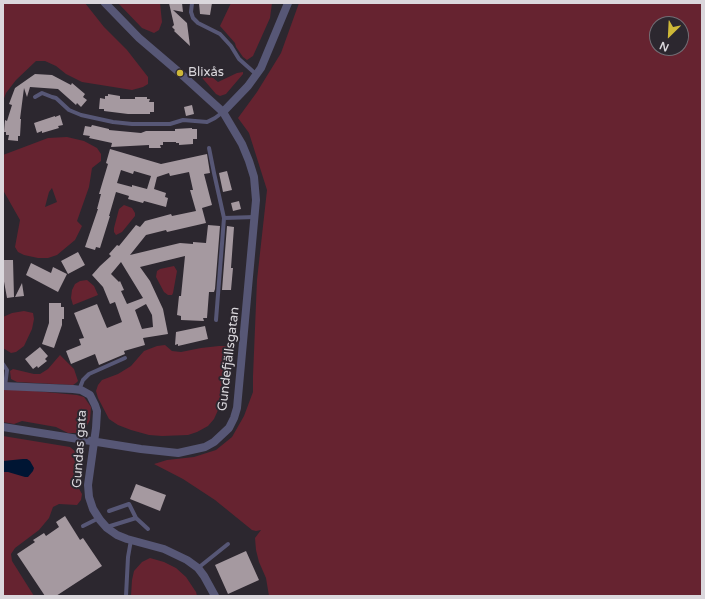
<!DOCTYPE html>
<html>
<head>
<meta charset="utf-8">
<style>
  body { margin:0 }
  #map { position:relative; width:705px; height:599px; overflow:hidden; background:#2c272f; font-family:"Varela Round",sans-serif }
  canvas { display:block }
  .frame { position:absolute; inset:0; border:4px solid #dad7dc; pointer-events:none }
  .north { position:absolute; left:649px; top:16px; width:40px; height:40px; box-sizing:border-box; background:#2c272f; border:1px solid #726d74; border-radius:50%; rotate:204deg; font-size:11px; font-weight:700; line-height:16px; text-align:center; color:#dad7dc }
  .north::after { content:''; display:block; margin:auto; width:14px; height:18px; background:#ceb838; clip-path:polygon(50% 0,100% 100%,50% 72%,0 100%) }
</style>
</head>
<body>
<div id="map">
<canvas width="705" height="599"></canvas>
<div class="frame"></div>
<div class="north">N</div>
</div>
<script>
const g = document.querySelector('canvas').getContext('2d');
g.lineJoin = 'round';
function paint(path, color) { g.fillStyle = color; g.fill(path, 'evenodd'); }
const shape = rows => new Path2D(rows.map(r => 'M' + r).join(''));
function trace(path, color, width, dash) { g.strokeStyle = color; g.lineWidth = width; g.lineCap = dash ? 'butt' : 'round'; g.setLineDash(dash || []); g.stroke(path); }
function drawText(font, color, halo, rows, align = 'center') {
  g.font = font + ' "Varela Round",sans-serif'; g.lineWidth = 4; g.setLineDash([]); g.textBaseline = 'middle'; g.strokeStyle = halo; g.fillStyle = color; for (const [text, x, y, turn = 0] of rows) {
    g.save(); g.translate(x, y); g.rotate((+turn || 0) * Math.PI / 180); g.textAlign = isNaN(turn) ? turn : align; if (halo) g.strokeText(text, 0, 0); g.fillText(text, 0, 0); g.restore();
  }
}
paint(shape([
  [3,3,85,3,104,27,127,50,148,77,148,84,143,87,132,90,82,82,66,74,56,66,45,61,36,61,16,80,6,93,3,101],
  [118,3,160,3,162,22,159,30,154,33,142,28],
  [231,3,272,3,270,18,253,56,247,60,243,57,236,47,235,43,220,26],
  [299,3,702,3,702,596,269,596,266,578,259,562,256,550,255,538,261,530,256,531,252,530,215,500,183,479,154,464,167,460,194,457,216,450,232,437,244,416,253,392,253,376,257,280,267,190,249,133,238,118,257,92,281,53],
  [657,24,681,24,681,48,657,48],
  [197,67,201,68,218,82,237,73,243,72,243,74,226,94,220,96,216,94,198,73,195,69],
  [67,137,84,141,97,148,101,154,101,161,92,168,89,187,77,221,82,226,75,240,57,255,48,258,38,258,24,255,18,252,15,247,20,220,3,190,3,155,48,138],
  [52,188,57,202,45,207,49,192],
  [124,205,132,208,135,213,135,216,122,232,116,235,114,232,114,228,119,209],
  [174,266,177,271,173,293,172,295,168,295,164,292,156,277,157,271,160,269],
  [87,280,94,286,98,295,73,305,71,298,72,290,75,284,80,281],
  [24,311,33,313,34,319,32,329,24,346,16,352,11,353,3,348,3,317,12,313],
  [165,345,172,351,181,352,201,348,219,346,231,346,223,399,214,419,208,426,197,432,188,435,162,436,149,435,131,430,118,425,109,419,98,398,96,391,98,385,102,380,118,374,131,366,144,351,157,346],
  [60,355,74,369,78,381,76,383,73,385,17,382,11,379,10,371,13,369,34,374,40,374,48,369],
  [3,388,77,395,84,397,91,407,90,420,85,429,77,433,68,433,56,427,22,421,14,424,3,422],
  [3,436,70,447,78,454,79,458,80,477,78,487,82,494,81,500,77,505,59,504,53,507,49,518,39,530,15,548,11,554,12,561,34,596,3,596],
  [150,558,164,562,176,568,186,577,196,592,197,596,131,596,132,580,134,571,142,562]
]), '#662330');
paint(shape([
  [23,459,27,459,30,461,34,468,33,471,28,477,25,477,8,472,3,472,3,461]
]), '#001533');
paint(shape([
  [169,3,182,3,183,12,173,10,187,23,190,46,174,31,175,30,172,27,174,25],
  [199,3,212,3,210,15,200,14],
  [35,74,52,75,71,85,72,83,85,94,83,97,87,100,81,107,77,103,76,105,58,89,30,87,27,97,24,88,20,119,21,119,20,136,18,136,18,141,8,140,9,135,6,135,6,132,4,132,5,120,7,121,12,105,9,104,15,88],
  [108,94,120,96,120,99,135,99,135,97,147,97,147,99,150,99,149,102,154,102,154,112,150,112,150,114,128,114,104,111,104,109,99,109,100,98,105,99,105,96,108,96],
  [192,105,194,114,186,116,184,107],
  [60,115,63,125,58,126,59,128,42,133,42,131,37,133,34,123,55,116,55,117],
  [92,125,109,129,109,130,141,133,146,131,175,131,175,129,192,128,192,129,197,129,197,139,193,139,193,144,179,145,179,143,176,143,176,142,163,142,163,145,160,145,161,148,149,148,149,145,111,147,112,143,89,138,90,136,83,135,85,126,91,127],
  [110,149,161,164,207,154,210,173,204,174,212,205,202,208,206,223,167,232,166,230,146,235,130,255,180,243,193,244,193,242,206,243,208,225,220,226,215,289,214,292,209,292,207,318,203,318,204,321,181,320,181,316,177,315,179,296,181,296,185,256,140,267,150,281,163,309,168,334,143,338,145,345,124,351,125,354,99,365,95,354,71,364,66,351,81,345,79,339,84,338,74,313,97,304,107,328,122,322,115,302,110,304,103,287,92,275,100,266,111,256,109,254,117,245,119,246,136,225,140,227,145,221,171,214,172,216,196,211,190,190,193,190,189,172,170,176,169,173,157,177,154,189,166,193,165,197,168,198,166,207,144,201,143,203,128,199,129,196,116,192,109,216,110,216,100,248,96,247,95,250,85,247,98,209,97,209,101,194,99,194,108,164,106,163],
  [121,170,133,174,134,171,151,176,147,189,132,185,132,187,117,183],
  [121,262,143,298,127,304,121,291,124,290,120,281,119,282,111,274],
  [146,304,152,315,153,327,142,329,135,310],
  [227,171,232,190,223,192,219,173],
  [239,201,241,209,233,211,231,203],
  [227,226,234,227,231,268,233,268,231,290,222,290],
  [78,252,85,265,68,274,61,261],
  [3,260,13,260,14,297,7,298,3,276],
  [31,263,51,273,53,267,67,274,58,292,26,275],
  [22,283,24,296,15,297],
  [49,303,61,303,61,307,64,307,64,319,62,319,62,325,54,348,42,344,49,323],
  [205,326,208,339,178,346,178,344,175,345,176,332],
  [40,347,48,356,45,359,47,361,38,368,37,366,33,369,25,359],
  [136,484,166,495,160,511,130,499],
  [65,516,80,540,83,538,102,566,56,596,45,596,17,554,35,542,33,540,44,533,46,536,59,527,56,522],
  [246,551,259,580,228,594,215,565]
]), '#a599a0');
trace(shape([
  [192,3,191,12,193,18,198,23,220,34,231,46,239,59,257,75],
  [35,97,42,93,52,97,56,98,69,110,81,115,113,122,132,124,170,124,183,120,207,122,215,118,223,112],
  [209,148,214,173,224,218,216,320],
  [224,218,255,217],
  [3,364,7,370,5,386],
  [79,390,83,380,89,374,125,358],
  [109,511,129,504,136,518,148,529],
  [83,526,99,518],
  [107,527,136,518],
  [198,568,228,544],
  [126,596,128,557,131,540]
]), '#575776', 4);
trace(shape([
  [223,112,248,86,261,68,288,3],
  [3,386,73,389,81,390,90,395,95,405,97,411,96,428,88,485,89,497,93,509,100,520,107,528,117,535,127,539,164,549,187,560,198,568,204,576,215,596],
  [3,427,141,449,178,453,205,447,214,442,229,428,234,418,237,408,256,200,254,177,249,161,242,144,223,112,180,73,139,38,105,3]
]), '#575776', 8);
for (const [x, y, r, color] of [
  [180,73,4,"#ceb838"]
]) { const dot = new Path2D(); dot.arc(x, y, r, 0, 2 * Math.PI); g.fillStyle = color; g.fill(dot); trace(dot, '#2c272f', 1.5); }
drawText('13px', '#dad7dc', '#2c272f', [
  ["Blixås",188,73]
], 'left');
drawText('13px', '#dad7dc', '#2c272f', [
  ["Gundefjällsgatan",229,359,-83],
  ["Gundas gata",80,449,-86]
]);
</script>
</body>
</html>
